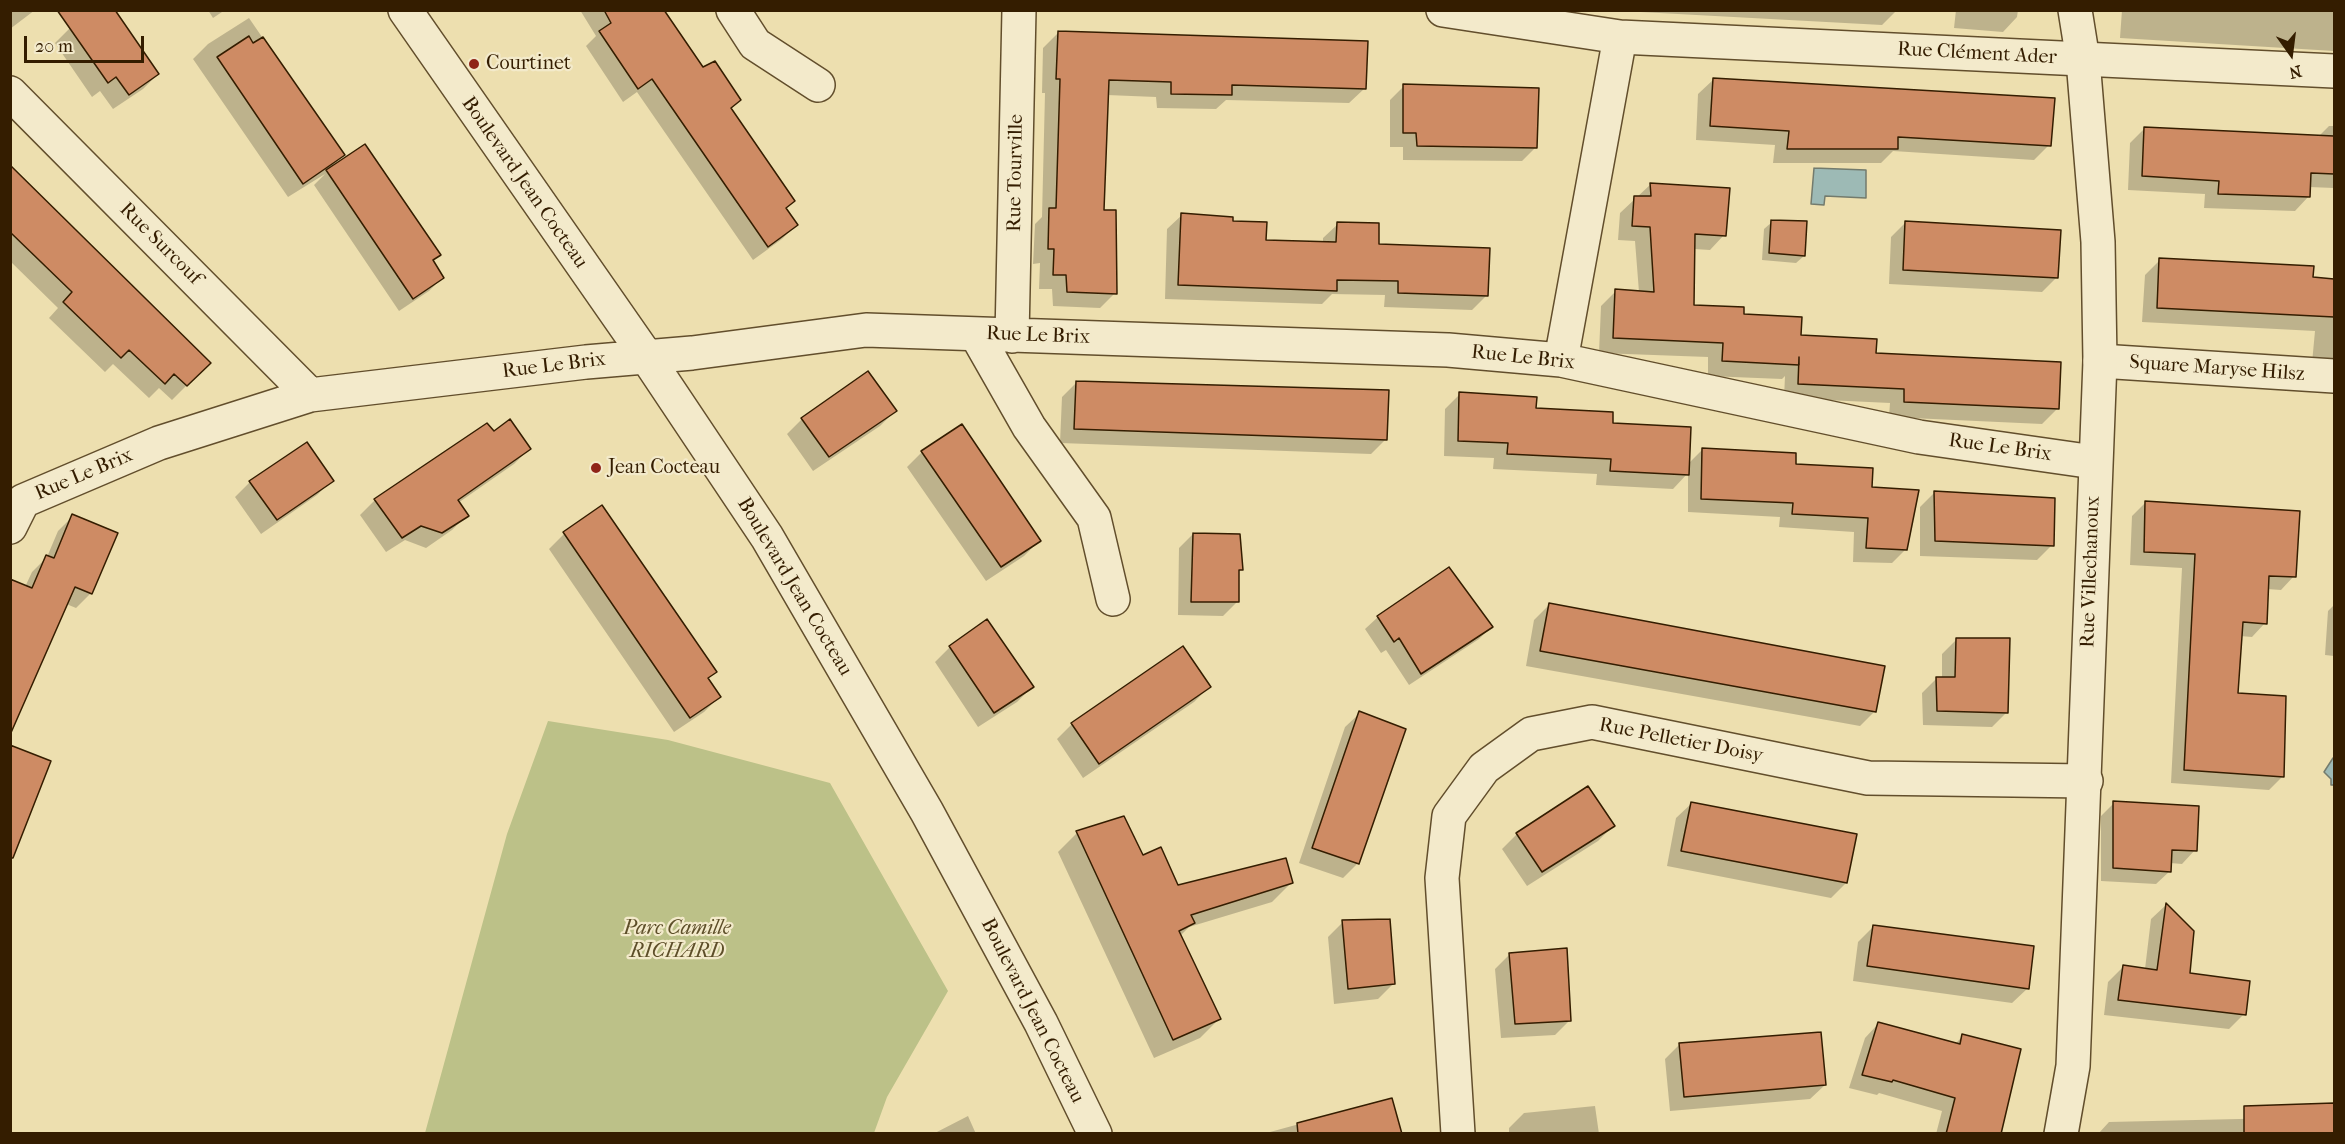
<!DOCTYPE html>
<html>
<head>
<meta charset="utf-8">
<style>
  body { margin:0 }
  #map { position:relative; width:2345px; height:1144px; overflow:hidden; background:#eddfaf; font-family:"IM FELL French Canon",serif }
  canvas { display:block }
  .frame { position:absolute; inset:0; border:12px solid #341d00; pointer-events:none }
  .north { position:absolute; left:2261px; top:24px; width:60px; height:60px; -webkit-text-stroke:4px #f3eacb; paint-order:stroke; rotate:166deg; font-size:16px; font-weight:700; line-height:24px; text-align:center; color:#341d00 }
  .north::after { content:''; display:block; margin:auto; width:21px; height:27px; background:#341d00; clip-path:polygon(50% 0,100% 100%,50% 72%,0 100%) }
  .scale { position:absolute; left:24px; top:36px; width:120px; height:27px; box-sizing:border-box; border:3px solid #341d00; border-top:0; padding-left:8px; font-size:18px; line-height:21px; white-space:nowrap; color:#341d00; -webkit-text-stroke:4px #f3eacb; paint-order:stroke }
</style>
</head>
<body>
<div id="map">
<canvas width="2345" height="1144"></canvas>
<div class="frame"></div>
<div class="north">N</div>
<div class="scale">20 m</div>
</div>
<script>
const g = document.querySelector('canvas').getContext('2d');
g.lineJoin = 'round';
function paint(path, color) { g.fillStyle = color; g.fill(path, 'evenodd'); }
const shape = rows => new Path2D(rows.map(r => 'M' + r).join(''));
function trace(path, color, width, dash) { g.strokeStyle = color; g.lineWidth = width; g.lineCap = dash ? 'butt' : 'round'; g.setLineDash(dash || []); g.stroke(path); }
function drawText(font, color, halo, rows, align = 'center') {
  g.font = font + ' "IM FELL French Canon",serif'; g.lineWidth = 4.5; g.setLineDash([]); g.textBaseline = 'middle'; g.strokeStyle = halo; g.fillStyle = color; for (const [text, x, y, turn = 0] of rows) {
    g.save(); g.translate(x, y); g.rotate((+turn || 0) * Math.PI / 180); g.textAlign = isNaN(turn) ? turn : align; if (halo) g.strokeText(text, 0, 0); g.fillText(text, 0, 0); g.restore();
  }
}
paint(shape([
  [548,721,668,740,830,783,948,991,887,1097,874,1133,425,1133,507,834]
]), '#bcc188');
const water = shape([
  [1814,168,1866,170,1866,198,1825,196,1824,205,1811,204,1814,168],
  [2333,758,2334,758,2334,785,2331,785,2331,779,2324,772,2333,758]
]);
paint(water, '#9dbab5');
trace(water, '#737b6d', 1.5);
paint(shape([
  [10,10,35,10,10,29],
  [208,10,225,10,213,18],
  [580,10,663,10,703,70,740,100,730,110,796,225,782,239,753,260,637,92,623,102,586,46,596,36],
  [1897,10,1882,25,1622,11,1622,10],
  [1956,10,2018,10,2017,17,2003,32,1954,28],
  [2122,10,2334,10,2334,51,2120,38],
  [249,18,343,155,331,167,439,255,432,262,442,278,429,291,399,311,314,185,325,174,288,197,193,59,208,44],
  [70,28,158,74,143,89,113,109,100,91,92,97,55,43],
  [1058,33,1364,89,1349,103,1226,100,1216,109,1157,108,1156,97,1107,95,1103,211,1115,293,1100,308,1053,306,1052,289,1039,289,1040,263,1033,264,1035,224,1042,217,1045,93,1042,93,1043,48],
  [1713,80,2049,145,2034,160,1893,151,1881,163,1773,163,1775,145,1696,140,1698,94],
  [1404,86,1536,147,1522,161,1403,160,1403,147,1390,147,1390,100],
  [2329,126,2334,126,2334,188,2309,187,2309,196,2295,211,2204,208,2205,194,2128,190,2130,143,2144,129,2318,137],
  [10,181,209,363,172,400,159,388,149,398,113,364,105,372,49,318,58,308,10,261],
  [1651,184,1724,235,1710,250,1694,249,1692,306,1742,316,1799,337,1874,354,2057,409,2042,424,1889,417,1890,403,1784,398,1785,376,1782,379,1708,376,1708,357,1599,353,1601,306,1616,291,1639,292,1635,241,1618,240,1620,213],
  [1182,215,1264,242,1323,243,1323,238,1338,224,1486,296,1472,310,1384,307,1385,295,1332,294,1322,304,1165,299,1167,229],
  [1772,222,1804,256,1796,263,1762,260,1764,229],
  [1905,223,2057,277,2042,292,1889,284,1891,237],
  [2160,260,2334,280,2334,364,2312,363,2315,331,2142,322,2145,275],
  [868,373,895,411,880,426,813,471,787,434,802,419],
  [1077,382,1386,439,1371,454,1060,443,1062,397],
  [1460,394,1612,424,1688,464,1703,449,1794,466,1870,489,1906,549,1892,563,1853,562,1854,532,1779,527,1780,517,1688,512,1688,473,1673,489,1596,485,1597,474,1493,469,1494,458,1444,456,1445,409],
  [493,433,529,449,514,464,458,503,467,515,452,530,426,548,405,540,386,552,360,515,375,500],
  [922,452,1039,541,1024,556,986,581,907,467],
  [332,480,317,495,261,534,235,497,250,482],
  [1935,492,2052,545,2037,560,1920,556,1920,507],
  [2146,502,2294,576,2281,590,2267,589,2265,623,2252,637,2240,636,2237,694,2283,776,2269,790,2171,783,2182,568,2130,565,2132,516],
  [601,507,715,672,707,680,719,697,704,712,674,732,549,549,564,534],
  [73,516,91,593,76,608,25,587,32,572,47,557,58,531],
  [1193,534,1241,569,1238,573,1237,602,1223,616,1178,615,1179,548],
  [1449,569,1491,627,1479,639,1409,685,1386,650,1381,653,1365,629,1378,617],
  [1549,605,1875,711,1860,726,1526,666,1534,620],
  [2334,605,2334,656,2325,655,2328,611],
  [1957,639,2006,713,1992,727,1923,725,1922,693,1937,678,1942,678,1942,654],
  [950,647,1032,687,1017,702,978,727,935,662],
  [1209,687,1194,702,1083,778,1057,739,1072,724],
  [1360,713,1358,863,1343,878,1299,863,1345,727],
  [1692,803,1846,883,1831,898,1667,866,1676,818],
  [2114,803,2195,850,2182,864,2170,863,2170,871,2156,884,2101,881,2101,816],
  [1613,826,1598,841,1527,886,1502,849,1517,834],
  [1077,833,1142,857,1177,887,1291,883,1272,902,1189,927,1180,936,1219,1019,1200,1038,1154,1058,1058,852],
  [2166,905,2193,932,2189,974,2244,1014,2229,1029,2104,1015,2108,982,2123,967,2145,969,2151,919],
  [1343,922,1393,984,1378,999,1334,1004,1328,937],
  [1874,926,2028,988,2012,1003,1853,981,1858,942],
  [1510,954,1570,1020,1555,1035,1501,1038,1495,969],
  [1878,1024,1955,1044,1963,1036,2000,1134,1936,1134,1942,1111,1879,1093,1877,1095,1849,1088,1865,1038],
  [1679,1045,1825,1085,1810,1099,1670,1111,1665,1059],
  [1391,1099,1400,1134,1269,1134,1270,1132],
  [2334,1105,2334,1134,2098,1134,2109,1122,2282,1118,2294,1106],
  [1595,1106,1599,1134,1509,1134,1509,1128,1524,1113],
  [968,1116,976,1134,933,1134]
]), '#0003');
const building = shape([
  [57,10,115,10,159,74,129,95,116,77,108,83,57,10],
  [604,10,664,10,703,67,715,61,741,100,731,108,795,201,786,208,798,225,768,247,652,79,638,89,599,31,611,23,604,10],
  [1058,31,1368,41,1366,89,1232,85,1232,95,1171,94,1171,82,1109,80,1104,210,1116,210,1117,294,1067,292,1066,275,1053,275,1054,249,1048,249,1049,208,1056,208,1060,79,1056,79,1058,31],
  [249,36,253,43,263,37,345,155,303,184,217,57,249,36],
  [1713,78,2055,98,2051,146,1898,137,1898,149,1787,149,1789,131,1710,126,1713,78],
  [1403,84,1539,88,1537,148,1417,146,1416,133,1403,133,1403,84],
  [2144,127,2334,136,2334,174,2311,173,2310,197,2218,194,2219,181,2142,176,2144,127],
  [365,144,441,255,433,260,444,278,413,299,326,170,365,144],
  [10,165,211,363,187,386,174,374,165,384,129,350,121,358,63,302,72,292,10,232,10,165],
  [1650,183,1730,188,1726,236,1695,234,1694,305,1744,307,1744,314,1802,317,1801,335,1877,339,1876,353,2061,362,2059,409,1904,402,1904,389,1798,384,1799,357,1799,365,1722,361,1723,343,1613,338,1615,289,1654,292,1650,227,1632,226,1634,196,1651,196,1650,183],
  [1181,213,1233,217,1233,221,1267,222,1266,240,1336,242,1337,222,1379,223,1379,244,1490,248,1488,296,1398,293,1398,281,1337,280,1337,291,1178,285,1181,213],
  [1771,220,1807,221,1805,256,1769,253,1771,220],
  [1905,221,2061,230,2058,278,1903,270,1905,221],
  [2159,258,2314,266,2313,277,2334,279,2334,317,2157,308,2159,258],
  [868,371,897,411,829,457,801,418,868,371],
  [1076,381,1389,390,1387,440,1074,429,1076,381],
  [1459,392,1537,397,1536,408,1613,412,1613,423,1691,427,1689,475,1610,471,1611,459,1507,454,1508,443,1458,441,1459,392],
  [510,419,531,449,458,500,469,516,442,533,421,526,402,538,374,499,487,423,494,431,510,419],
  [962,424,1041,541,1001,567,921,451,962,424],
  [307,442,334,481,277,520,249,481,307,442],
  [1702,448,1796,453,1796,464,1873,468,1872,487,1919,490,1907,550,1866,548,1868,518,1792,514,1793,503,1701,499,1702,448],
  [1934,491,2055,498,2054,546,1935,541,1934,491],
  [2145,501,2300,511,2296,577,2269,576,2267,624,2243,622,2238,693,2286,696,2284,777,2184,770,2195,554,2144,552,2145,501],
  [602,505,717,672,708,678,721,697,690,718,563,532,602,505],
  [72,514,118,533,92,594,75,587,10,735,10,579,32,588,46,555,54,558,72,514],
  [1193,533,1240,534,1243,570,1239,570,1239,602,1191,602,1193,533],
  [1449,567,1493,627,1421,674,1399,638,1394,642,1377,616,1449,567],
  [1549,603,1885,666,1876,712,1540,651,1549,603],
  [987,619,1034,687,994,713,949,646,987,619],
  [1956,638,2010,638,2008,713,1937,711,1936,677,1955,677,1956,638],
  [1183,646,1211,687,1099,764,1071,723,1183,646],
  [1359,711,1406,729,1359,864,1312,848,1359,711],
  [10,745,51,761,13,858,10,858,10,745],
  [1588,786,1615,826,1542,872,1516,833,1588,786],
  [2113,801,2199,806,2197,851,2172,850,2171,872,2113,868,2113,801],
  [1691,802,1857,834,1847,883,1681,851,1691,802],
  [1124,816,1143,855,1161,847,1178,885,1286,858,1293,883,1191,915,1195,923,1179,931,1221,1019,1173,1040,1076,831,1124,816],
  [2166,903,2194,931,2190,973,2250,981,2246,1015,2118,1000,2123,965,2157,970,2166,903],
  [1390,919,1395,984,1348,989,1342,920,1390,919],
  [1873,925,2034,946,2029,989,1867,966,1873,925],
  [1567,948,1571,1021,1515,1024,1509,953,1567,948],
  [1878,1022,1960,1044,1962,1034,2021,1049,2001,1134,1946,1134,1955,1098,1893,1080,1892,1082,1862,1075,1878,1022],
  [1821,1032,1826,1085,1684,1097,1679,1043,1821,1032],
  [1392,1098,1402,1134,1298,1134,1297,1123,1392,1098],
  [2334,1103,2334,1134,2244,1134,2244,1106,2334,1103]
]);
paint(building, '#ce8b64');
trace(building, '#341d00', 1.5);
const minor = shape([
  [405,10,646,356,767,537,927,812,1041,1023,1095,1134],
  [733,10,755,44,818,85],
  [1443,10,1620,37,2334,71],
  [10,93,310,395],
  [976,334,1029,427,1094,518,1113,599],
  [1012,336,1019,10],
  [1561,360,1620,37],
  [2100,361,2334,376],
  [10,527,23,501,159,443,310,395,586,362,692,353,866,330,1448,350,1561,360,1919,437,2094,462],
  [1458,1134,1442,878,1449,816,1484,768,1531,734,1592,722,1868,778,2086,781]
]);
const tertiary = shape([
  [2061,1134,2073,1066,2100,361,2098,242,2083,60,2075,10]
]);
trace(minor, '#624e2c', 36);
trace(tertiary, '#624e2c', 36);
trace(minor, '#f3eacb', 33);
trace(tertiary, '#f3eacb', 33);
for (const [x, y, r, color] of [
  [474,64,6,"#8f2418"],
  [596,468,6,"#8f2418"]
]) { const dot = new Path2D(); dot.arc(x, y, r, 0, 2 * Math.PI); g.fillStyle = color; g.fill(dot); trace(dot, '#f3eacb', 2); }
drawText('20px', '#341d00', '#f3eacb', [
  ["Rue Clément Ader",1977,54,3],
  ["Rue Tourville",1016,173,-89],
  ["Boulevard Jean Cocteau",524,183,55],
  ["Rue Surcouf",160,244,45],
  ["Rue Le Brix",1038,336,2],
  ["Rue Le Brix",1523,358,6],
  ["Rue Le Brix",554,366,-7],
  ["Square Maryse Hilsz",2217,369,4],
  ["Rue Le Brix",2000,448,8],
  ["Rue Le Brix",84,475,-23],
  ["Rue Villechanoux",2091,572,-88],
  ["Boulevard Jean Cocteau",794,587,59],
  ["Rue Pelletier Doisy",1681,741,11],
  ["Boulevard Jean Cocteau",1032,1011,63]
]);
drawText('20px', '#341d00', '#f3eacb', [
  ["Courtinet",486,64],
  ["Jean Cocteau",608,468]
], 'left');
drawText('italic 20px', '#5d4e29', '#f3eacb', [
  ["Parc Camille",677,929],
  ["RICHARD",677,952]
]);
</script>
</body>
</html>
